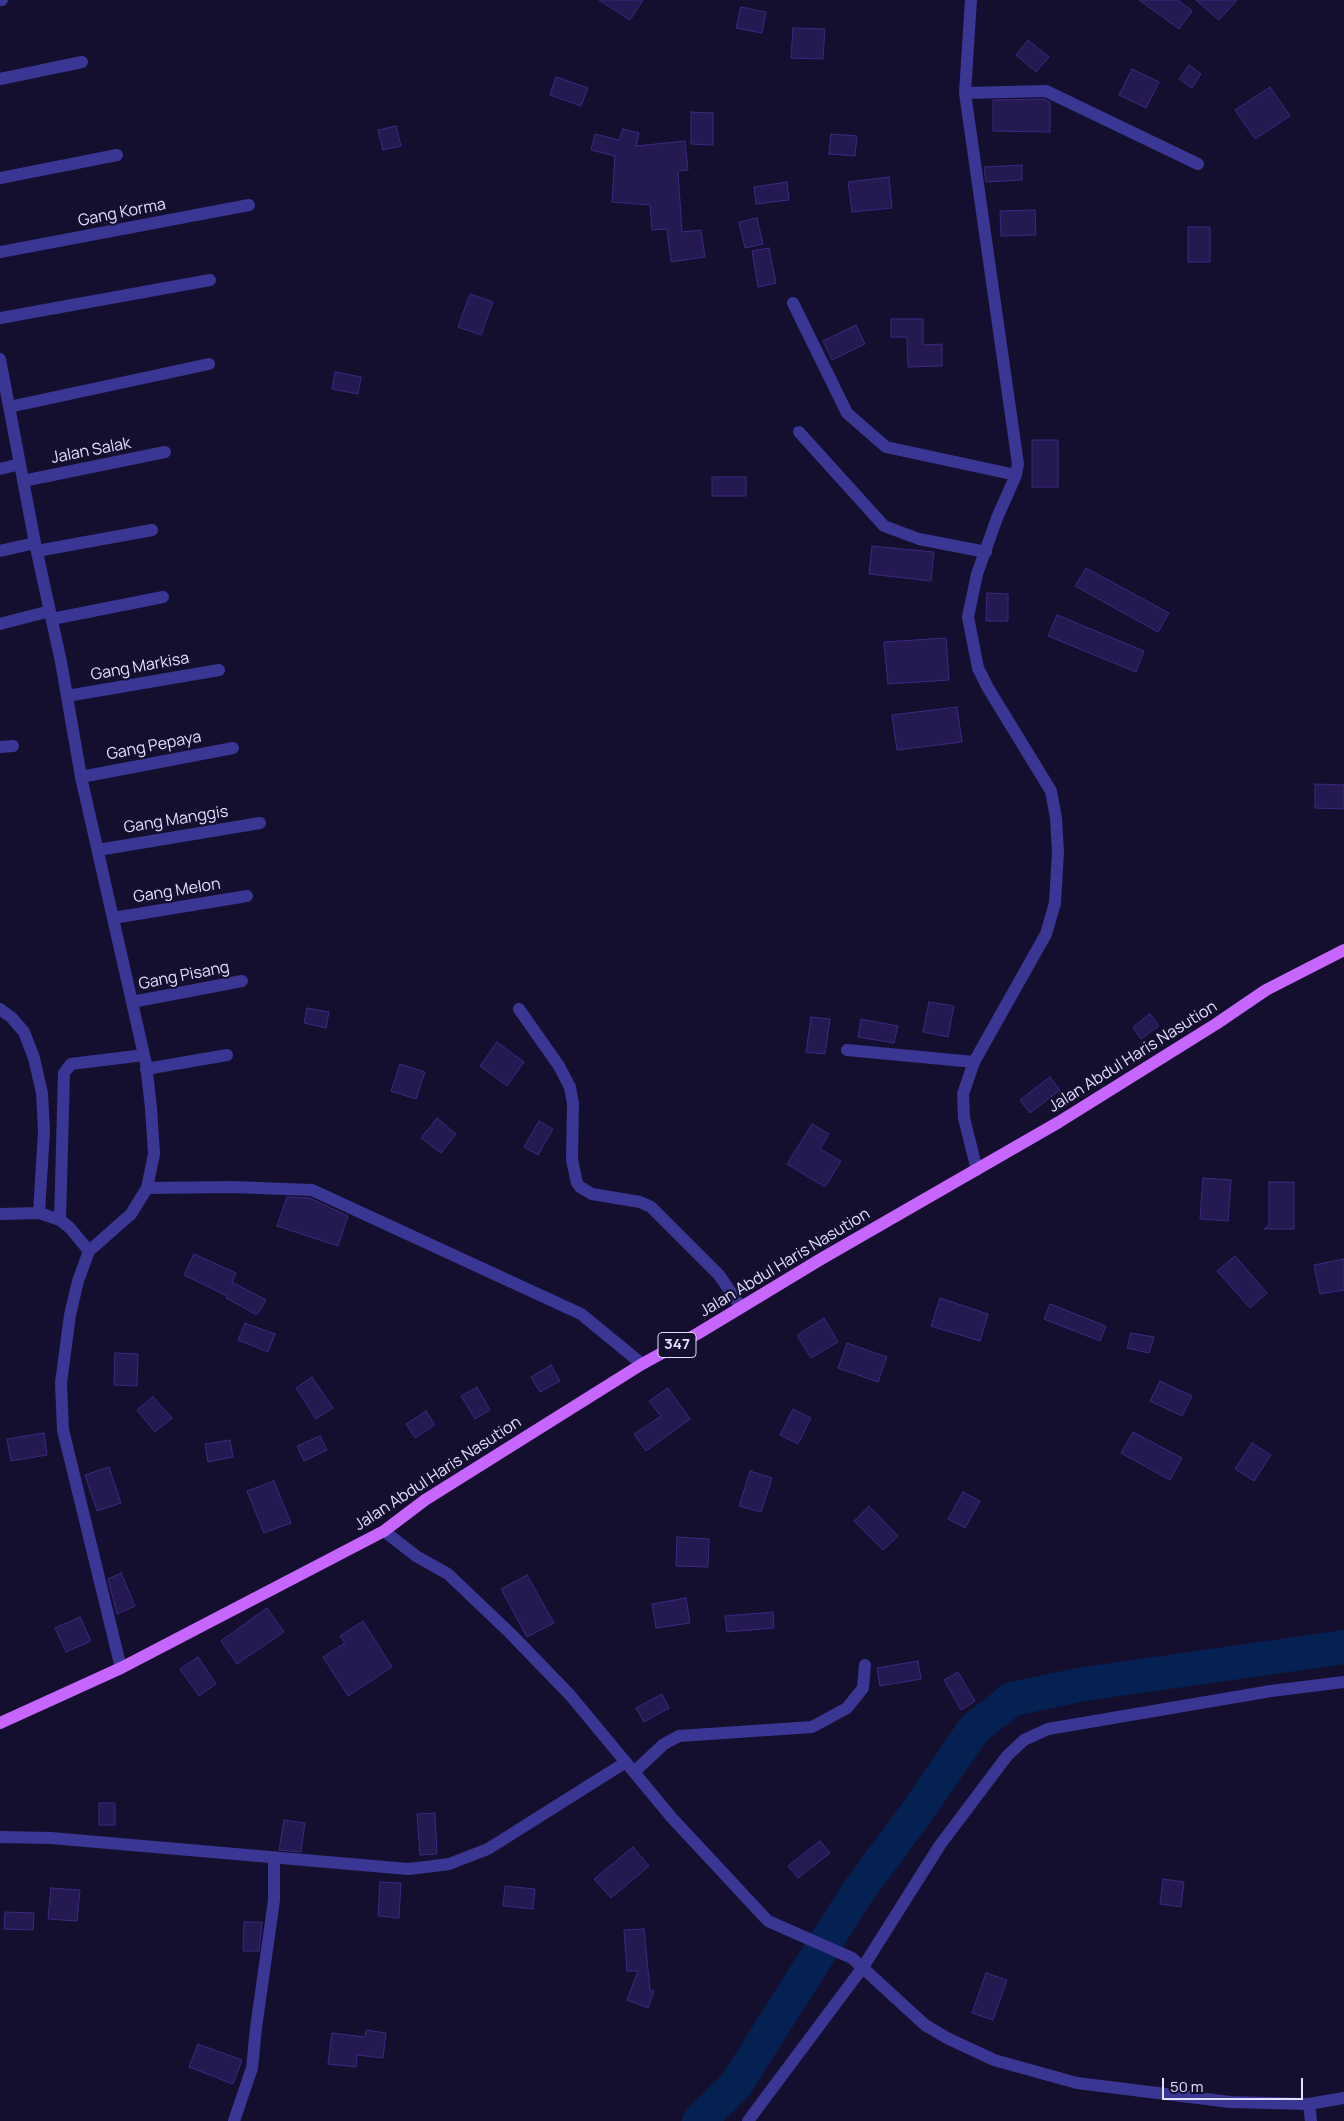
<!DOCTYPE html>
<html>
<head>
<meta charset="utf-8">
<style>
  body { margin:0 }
  #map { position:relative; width:1344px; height:2121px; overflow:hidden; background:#150f2f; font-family:Manrope,sans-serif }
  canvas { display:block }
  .scale { position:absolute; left:1162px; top:2078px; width:141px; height:22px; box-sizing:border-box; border:2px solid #e2deff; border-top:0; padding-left:6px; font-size:15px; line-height:18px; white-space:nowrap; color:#e2deff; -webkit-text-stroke:4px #150f2f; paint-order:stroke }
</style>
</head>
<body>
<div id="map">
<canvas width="1344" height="2121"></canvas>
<div class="scale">50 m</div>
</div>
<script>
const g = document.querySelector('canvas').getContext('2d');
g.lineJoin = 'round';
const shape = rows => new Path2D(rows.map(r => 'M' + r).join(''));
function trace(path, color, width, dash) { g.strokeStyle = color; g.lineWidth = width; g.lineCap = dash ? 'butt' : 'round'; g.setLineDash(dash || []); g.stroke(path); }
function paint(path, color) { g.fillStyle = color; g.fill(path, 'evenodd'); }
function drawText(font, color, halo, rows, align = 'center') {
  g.font = font + ' Manrope,sans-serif'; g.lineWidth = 4.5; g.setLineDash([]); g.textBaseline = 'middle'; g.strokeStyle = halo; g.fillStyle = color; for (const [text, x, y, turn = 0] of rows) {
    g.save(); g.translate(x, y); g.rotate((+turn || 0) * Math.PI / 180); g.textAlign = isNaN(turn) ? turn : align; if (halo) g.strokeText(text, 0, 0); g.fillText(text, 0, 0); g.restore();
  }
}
trace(shape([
  [699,2121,735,2086,857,1893,919,1809,974,1729,1012,1699,1084,1684,1344,1647]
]), '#052152', 34);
const building = shape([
  [599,0,643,0,630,20,599,0],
  [1139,0,1178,0,1192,11,1179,29,1139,0],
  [1196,0,1237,0,1219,20,1196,0],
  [741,7,766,12,762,33,736,28,741,7],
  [793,28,825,29,823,59,791,58,793,28],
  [1028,40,1049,57,1036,72,1016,55,1028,40],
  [1189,65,1201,74,1192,88,1179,79,1189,65],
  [1132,69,1159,82,1146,108,1119,95,1132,69],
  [556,77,588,88,581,106,550,95,556,77],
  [1270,87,1290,116,1255,139,1235,110,1270,87],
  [1044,99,1050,102,1050,132,993,131,993,100,1044,99],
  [691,112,713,113,713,145,691,144,691,112],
  [396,126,401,146,383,150,378,130,396,126],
  [623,129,639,133,636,146,685,141,688,170,678,171,682,232,701,230,705,257,671,262,667,229,652,230,650,205,612,202,615,156,591,150,595,134,619,140,623,129],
  [831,134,857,136,855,156,829,154,831,134],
  [1022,165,1022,180,986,182,984,167,1022,165],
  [889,177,892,208,852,212,848,182,889,177],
  [787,182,789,200,756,204,754,187,787,182],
  [1035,210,1036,235,1001,236,1000,211,1035,210],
  [757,218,763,244,745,248,739,222,757,218],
  [1188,227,1210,227,1210,262,1188,262,1188,227],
  [769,248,776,283,758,287,752,251,769,248],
  [470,294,493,302,481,335,458,327,470,294],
  [891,319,923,319,923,345,942,344,942,366,908,367,907,337,891,337,891,319],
  [856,325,865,344,832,360,823,341,856,325],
  [335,372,361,377,358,394,332,389,335,372],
  [1032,440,1058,440,1058,487,1032,487,1032,440],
  [712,477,746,477,746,496,712,496,712,477],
  [872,546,934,552,931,581,869,574,872,546],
  [1086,568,1169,613,1158,632,1075,586,1086,568],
  [987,593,1008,594,1008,621,986,621,987,593],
  [1057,615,1144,651,1136,672,1048,636,1057,615],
  [946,638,949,680,888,684,884,642,946,638],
  [957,707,962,742,897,750,892,715,957,707],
  [1315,784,1344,785,1344,809,1315,808,1315,784],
  [929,1002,954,1006,948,1037,923,1032,929,1002],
  [307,1008,329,1012,326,1028,304,1023,307,1008],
  [1150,1014,1159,1026,1141,1039,1133,1027,1150,1014],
  [811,1017,830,1019,825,1054,806,1052,811,1017],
  [861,1019,898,1026,894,1043,858,1037,861,1019],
  [497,1042,524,1062,507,1086,480,1066,497,1042],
  [400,1064,425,1072,416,1099,391,1091,400,1064],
  [1050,1077,1060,1090,1030,1113,1020,1100,1050,1077],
  [437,1118,456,1134,441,1153,421,1138,437,1118],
  [539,1121,553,1129,538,1155,524,1147,539,1121],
  [812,1124,829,1134,820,1149,841,1161,825,1187,787,1164,812,1124],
  [1203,1178,1231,1180,1228,1221,1200,1219,1203,1178],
  [1269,1182,1294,1182,1294,1229,1264,1229,1269,1225,1269,1182],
  [287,1197,310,1198,348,1216,338,1246,277,1226,287,1197],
  [194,1254,236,1273,232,1282,266,1300,257,1315,226,1298,227,1296,184,1275,194,1254],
  [1235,1256,1267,1293,1250,1308,1217,1271,1235,1256],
  [1344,1259,1344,1290,1320,1294,1314,1265,1344,1259],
  [940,1298,988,1314,980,1341,931,1326,940,1298],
  [1050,1304,1106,1326,1100,1341,1044,1319,1050,1304],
  [824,1318,838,1342,811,1358,797,1335,824,1318],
  [245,1323,275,1334,268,1352,238,1340,245,1323],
  [1131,1333,1154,1337,1149,1353,1127,1348,1131,1333],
  [847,1343,887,1357,878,1382,838,1368,847,1343],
  [115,1353,138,1354,137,1386,114,1385,115,1353],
  [551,1365,560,1381,540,1392,531,1377,551,1365],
  [312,1377,333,1408,316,1419,296,1388,312,1377],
  [1160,1381,1192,1396,1182,1416,1150,1401,1160,1381],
  [477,1387,490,1410,475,1419,461,1396,477,1387],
  [668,1388,690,1419,646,1451,634,1434,661,1416,649,1401,668,1388],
  [153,1397,172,1418,155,1432,137,1410,153,1397],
  [793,1409,811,1418,798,1444,780,1435,793,1409],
  [426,1411,435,1425,415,1438,406,1424,426,1411],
  [1133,1432,1182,1458,1170,1480,1121,1453,1133,1432],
  [44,1433,47,1455,11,1461,7,1439,44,1433],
  [320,1436,327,1450,304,1461,297,1446,320,1436],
  [230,1440,233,1457,208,1462,205,1444,230,1440],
  [1252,1443,1271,1455,1254,1481,1235,1469,1252,1443],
  [109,1467,121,1503,97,1511,85,1475,109,1467],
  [750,1471,772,1478,761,1512,739,1506,750,1471],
  [274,1481,291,1523,264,1533,247,1491,274,1481],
  [963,1492,980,1501,965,1528,948,1519,963,1492],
  [869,1506,898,1536,883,1550,854,1521,869,1506],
  [677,1537,709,1539,708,1567,676,1566,677,1537],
  [121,1573,135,1606,117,1614,108,1579,121,1573],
  [527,1575,554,1623,527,1637,501,1589,527,1575],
  [686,1598,690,1623,656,1628,652,1604,686,1598],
  [267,1608,284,1632,237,1664,221,1641,267,1608],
  [773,1612,774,1628,727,1632,725,1616,773,1612],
  [80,1617,91,1641,66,1652,55,1628,80,1617],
  [363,1621,392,1667,348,1696,323,1657,345,1643,340,1636,363,1621],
  [198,1657,216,1684,199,1696,180,1669,198,1657],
  [918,1661,921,1679,880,1686,877,1668,918,1661],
  [958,1672,975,1701,961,1710,944,1680,958,1672],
  [662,1694,669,1708,644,1722,636,1708,662,1694],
  [99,1803,115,1803,115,1825,99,1825,99,1803],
  [435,1813,437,1854,420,1855,417,1814,435,1813],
  [284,1820,305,1823,301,1852,279,1850,284,1820],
  [820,1841,830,1853,798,1878,788,1866,820,1841],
  [633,1847,649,1866,611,1898,594,1879,633,1847],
  [1163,1879,1184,1882,1181,1907,1160,1904,1163,1879],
  [380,1882,401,1883,399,1918,378,1916,380,1882],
  [505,1886,535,1889,533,1909,503,1906,505,1886],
  [51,1888,80,1890,77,1921,48,1919,51,1888],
  [5,1912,34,1913,33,1930,4,1929,5,1912],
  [244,1922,262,1922,259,1951,243,1951,244,1922],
  [644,1929,650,1990,654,1991,648,2008,627,2000,638,1971,627,1971,624,1930,644,1929],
  [986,1973,1007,1980,993,2020,972,2013,986,1973],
  [366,2030,386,2033,383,2058,357,2055,356,2067,328,2064,332,2033,365,2037,366,2030],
  [198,2044,242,2060,233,2084,189,2067,198,2044]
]);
paint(building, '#251952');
trace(building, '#3b2981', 1);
trace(shape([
  [0,0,2,0],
  [971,0,965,93,1018,464,1016,475,997,518,977,574,968,617,978,668,988,688,1051,791,1056,818,1058,852,1055,903,1046,934,974,1062,963,1094,964,1118,977,1170],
  [0,79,82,62],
  [965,93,1046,91,1198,164],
  [0,178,117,155],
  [0,252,249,205],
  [793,303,847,413,886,447,1016,475],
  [0,318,210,280],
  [0,359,35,543,61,662,81,777,146,1064,151,1108,154,1154,147,1188,131,1214,89,1251,78,1281,70,1315,61,1383,63,1430,121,1668],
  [9,407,209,364],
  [799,432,884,526,919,539,986,552],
  [0,469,20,464],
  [23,481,165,452],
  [0,551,35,543],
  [37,551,152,530],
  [52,619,163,597],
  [0,624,50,611],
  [67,696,219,670],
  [0,747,13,746],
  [81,777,233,748],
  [98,850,260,823],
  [113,918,247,896],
  [132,1002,242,981],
  [0,1009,12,1018,24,1032,34,1058,42,1093,44,1131,39,1213],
  [519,1009,559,1066,570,1087,573,1104,572,1160,577,1183,580,1187,592,1194,640,1202,651,1207,719,1275,741,1307],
  [847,1050,974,1062],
  [146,1069,227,1055],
  [147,1188,233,1187,312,1190,581,1314,642,1364],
  [0,1214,39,1213,60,1220,70,1228,89,1251],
  [60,1220,64,1073,71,1064,144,1055],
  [384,1531,416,1556,448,1574,510,1633,570,1695,672,1818,768,1921,852,1958,925,2025,947,2038,994,2060,1077,2083,1230,2102,1309,2104,1311,2121],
  [634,1772,664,1744,679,1736,812,1727,847,1708,863,1688,865,1665],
  [0,1837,51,1838,408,1869,426,1867,449,1864,488,1849,626,1762],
  [1309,2104,1344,2098],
  [234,2121,252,2068,256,2028,274,1900,274,1858],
  [748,2121,863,1967,940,1845,1007,1756,1024,1740,1048,1729,1271,1691,1344,1682]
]), '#3a3693', 12);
trace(shape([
  [0,1723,121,1668,384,1531,425,1500,642,1364,697,1334,821,1259,1059,1122,1216,1024,1266,990,1344,950]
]), '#c765ff', 12);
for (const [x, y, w] of [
  [677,1345,38]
]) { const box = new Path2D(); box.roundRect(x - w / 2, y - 12.5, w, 25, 4); g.fillStyle = '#150f2f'; g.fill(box); trace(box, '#e2deff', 1); }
drawText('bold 15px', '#e2deff', null, [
  ["347",677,1345]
]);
drawText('16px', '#e2deff', '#150f2f', [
  ["Gang Korma",122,213,-11],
  ["Jalan Salak",91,451,-11],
  ["Gang Markisa",140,667,-10],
  ["Gang Pepaya",154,746,-11],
  ["Gang Manggis",176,820,-9],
  ["Gang Melon",177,891,-9],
  ["Gang Pisang",184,976,-11],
  ["Jalan Abdul Haris Nasution",1133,1057,-32],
  ["Jalan Abdul Haris Nasution",785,1263,-31],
  ["Jalan Abdul Haris Nasution",438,1474,-33]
]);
</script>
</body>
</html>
